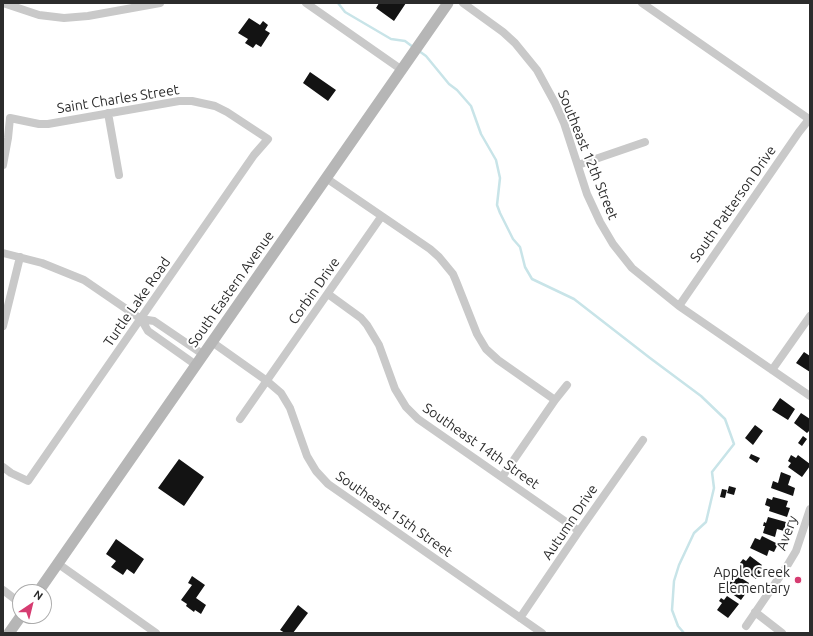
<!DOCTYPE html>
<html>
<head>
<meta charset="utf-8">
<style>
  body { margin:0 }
  #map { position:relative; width:813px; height:636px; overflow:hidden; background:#fff; font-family:Ubuntu,sans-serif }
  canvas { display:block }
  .frame { position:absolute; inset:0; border:4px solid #2c2c2c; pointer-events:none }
  .north { position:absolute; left:12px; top:584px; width:40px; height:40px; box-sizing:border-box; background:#fff; border:1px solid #ababab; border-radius:50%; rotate:35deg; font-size:11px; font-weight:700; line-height:16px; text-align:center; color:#2c2c2c }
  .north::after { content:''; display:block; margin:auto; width:14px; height:18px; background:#d63c71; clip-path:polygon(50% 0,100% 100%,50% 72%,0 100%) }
</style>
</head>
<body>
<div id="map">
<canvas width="813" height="636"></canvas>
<div class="frame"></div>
<div class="north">N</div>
</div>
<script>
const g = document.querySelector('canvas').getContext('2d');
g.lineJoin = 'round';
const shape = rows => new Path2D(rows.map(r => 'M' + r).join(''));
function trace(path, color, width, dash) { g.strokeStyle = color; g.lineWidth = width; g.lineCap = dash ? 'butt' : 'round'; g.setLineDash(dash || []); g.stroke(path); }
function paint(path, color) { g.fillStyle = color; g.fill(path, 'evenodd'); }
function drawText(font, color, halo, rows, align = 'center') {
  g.font = font + ' Ubuntu,sans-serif'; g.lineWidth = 4; g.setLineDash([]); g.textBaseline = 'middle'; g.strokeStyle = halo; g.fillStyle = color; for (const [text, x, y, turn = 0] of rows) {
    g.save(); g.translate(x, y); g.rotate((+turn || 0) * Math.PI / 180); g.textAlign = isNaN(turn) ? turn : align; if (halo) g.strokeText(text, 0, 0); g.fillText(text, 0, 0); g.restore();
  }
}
trace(shape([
  [338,3,345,12,391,39,405,41,413,47],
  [419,51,426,56,449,84,457,90,471,106,481,134,496,160,500,178,497,205,500,213,513,239,520,247,525,267,532,279,574,299,650,358,701,396,725,419,734,444,712,472,714,488,706,522,694,533,679,565,674,581,672,610,678,626,684,633]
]), '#c8e4e8', 2.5);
paint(shape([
  [379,3,406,3,394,21,376,8],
  [249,18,260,25,263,21,268,25,265,30,270,33,261,47,256,44,253,48,245,43,248,39,238,33],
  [310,72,336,90,328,101,303,83],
  [804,352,810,356,810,372,796,363],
  [780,398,795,409,788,420,772,410],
  [801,413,810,419,810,430,807,433,794,423],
  [755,425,763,431,753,445,745,438],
  [803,436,807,439,802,446,798,443],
  [751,454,760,458,757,463,749,458],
  [791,455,796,458,798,455,810,464,810,466,802,477,788,467,791,463,788,461],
  [179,459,204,477,184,506,158,488],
  [781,472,791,476,788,485,795,488,793,496,771,488,773,481,778,483],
  [729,486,736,488,734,495,727,493],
  [722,489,727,490,725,498,720,497],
  [773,497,788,501,786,507,790,508,787,517,769,511,770,507,765,505,767,498,772,500],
  [768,517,786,522,784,531,777,529,775,537,763,533,765,526,763,526,764,522,766,523],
  [762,536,778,544,774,552,769,550,767,556,750,548,755,538,760,540],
  [116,539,144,559,134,574,127,569,123,575,111,567,116,561,106,554],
  [750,556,762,565,759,571,761,572,756,579,741,568,743,565,740,563,743,559,746,561],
  [192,576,205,585,196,598,206,605,201,614,195,610,194,612,186,606,187,604,181,600,192,585,188,583],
  [738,576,749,583,744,591,746,593,741,600,728,591,730,587,728,586,731,581,733,583],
  [727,596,739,604,728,618,717,610,722,603,719,601,721,598,724,600],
  [298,605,308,613,293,633,285,633,280,630]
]), '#131313');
trace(shape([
  [3,3,39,15,64,18,88,16,160,3],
  [306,3,402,70],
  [463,3,503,32,515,43,537,70,555,103,564,123,587,194,600,222,613,244,632,268,679,306,810,396],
  [642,3,809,119],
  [108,113,119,175],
  [3,165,8,138,10,118,39,124,48,124,179,101,192,101,215,106,227,112,268,139,254,155,28,481,11,473,3,467],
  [578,165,645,142],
  [326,178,430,249,439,257,453,274,456,281,477,334,486,349,498,360,555,400],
  [3,253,42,263,84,280,141,319,154,321,204,355],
  [328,294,361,318,367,325,379,345,395,389,406,407,418,419,579,531],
  [679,306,799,132,810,118],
  [141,319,148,331,196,365],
  [3,326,20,257],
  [212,342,267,381,281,393,290,408,307,456,316,471,328,484,542,633],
  [772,370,810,316],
  [240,419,381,217],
  [502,477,555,400,567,385],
  [57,563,156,633],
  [3,590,20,603],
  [755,612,782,633],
  [520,618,579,531,643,440],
  [746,626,787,566,796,551,810,509]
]), '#c9c9c9', 8);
trace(shape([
  [38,592,448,3],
  [9,633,21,616]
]), '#b6b6b6', 11);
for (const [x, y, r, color] of [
  [798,580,4,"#d63c71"]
]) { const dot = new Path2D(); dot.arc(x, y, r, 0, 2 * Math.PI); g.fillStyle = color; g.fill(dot); trace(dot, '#fff', 1.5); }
drawText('14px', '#2c2c2c', '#fff', [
  ["Saint Charles Street",118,99,-9],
  ["Southeast 12th Street",588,155,68],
  ["South Patterson Drive",733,204,-55],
  ["South Eastern Avenue",231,289,-55],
  ["Corbin Drive",314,291,-55],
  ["Turtle Lake Road",137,302,-55],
  ["Southeast 14th Street",481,446,35],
  ["Southeast 15th Street",394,514,35],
  ["Autumn Drive",570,522,-56],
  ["Avery",787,533,-69]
]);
drawText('14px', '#2c2c2c', '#fff', [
  ["Apple Creek",790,572],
  ["Elementary",790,588]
], 'right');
</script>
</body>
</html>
